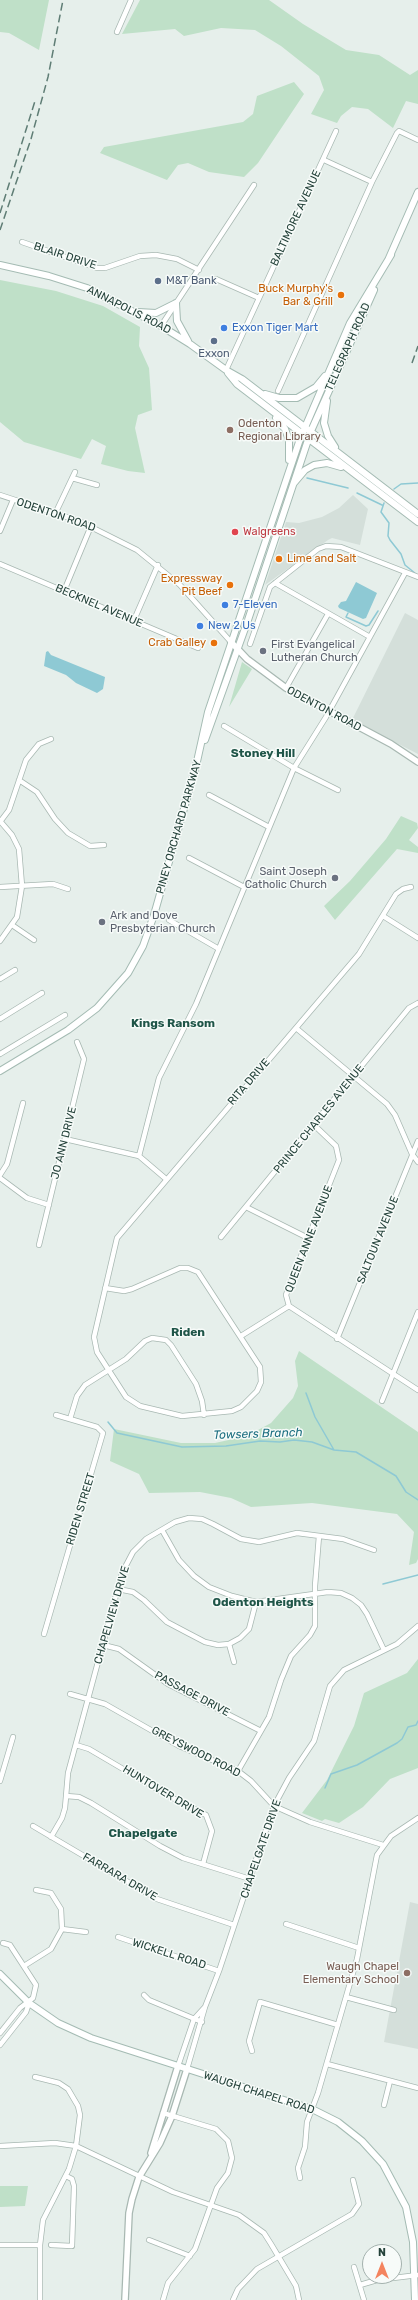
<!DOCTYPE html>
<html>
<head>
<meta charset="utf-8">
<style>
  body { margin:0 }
  #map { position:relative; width:418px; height:2300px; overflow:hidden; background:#e6efeb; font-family:Rubik,sans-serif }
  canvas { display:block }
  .north { position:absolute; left:362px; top:2244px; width:40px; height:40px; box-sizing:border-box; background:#f7fbf9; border:1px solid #a3b1ad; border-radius:50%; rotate:0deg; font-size:11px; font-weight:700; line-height:16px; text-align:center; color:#24423a }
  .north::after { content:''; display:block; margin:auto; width:14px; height:18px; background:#f4845f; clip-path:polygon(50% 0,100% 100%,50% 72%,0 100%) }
</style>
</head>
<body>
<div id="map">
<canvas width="418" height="2300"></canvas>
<div class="north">N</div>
</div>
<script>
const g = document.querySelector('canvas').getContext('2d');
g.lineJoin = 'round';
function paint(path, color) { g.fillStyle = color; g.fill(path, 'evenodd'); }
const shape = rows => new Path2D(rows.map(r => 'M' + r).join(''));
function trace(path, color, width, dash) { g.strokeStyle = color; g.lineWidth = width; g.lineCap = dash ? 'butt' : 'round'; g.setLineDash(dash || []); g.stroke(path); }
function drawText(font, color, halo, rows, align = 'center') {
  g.font = font + ' Rubik,sans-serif'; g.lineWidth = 3; g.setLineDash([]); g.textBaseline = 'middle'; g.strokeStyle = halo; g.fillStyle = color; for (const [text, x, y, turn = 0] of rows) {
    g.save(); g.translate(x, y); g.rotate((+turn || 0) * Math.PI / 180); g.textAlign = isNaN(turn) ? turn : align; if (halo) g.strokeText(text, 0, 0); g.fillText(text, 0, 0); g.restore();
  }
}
paint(shape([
  [353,495,368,509,360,545,332,538,328,540,265,585,286,522,299,523,322,517,339,508],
  [405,613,418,620,418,754,352,720],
  [410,1902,418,1904,418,2049,384,2042]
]), '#d4dfda');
paint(shape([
  [0,0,49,0,39,50,9,33,0,32],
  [140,0,269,0,303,24,346,50,379,55,410,75,418,70,418,104,406,101,393,128,368,109,352,107,341,116,337,123,311,114,324,90,319,76,281,46,255,30,221,28,184,36,175,29,122,34],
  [294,82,304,94,258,163,244,177,209,172,188,163,178,165,167,180,100,153,104,147,243,122,253,114,257,96],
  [0,280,56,291,103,306,140,327,139,346,149,368,152,410,138,415,135,428,145,473,128,471,101,464,106,446,92,439,81,459,24,442,0,422],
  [242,662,252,669,229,707],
  [401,816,417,823,418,828,409,840,418,847,418,853,397,849,335,920,324,906,350,881,386,839],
  [299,1351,418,1432,418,1559,416,1563,409,1565,414,1532,397,1514,312,1503,251,1507,231,1498,200,1492,149,1493,139,1474,110,1461,114,1429,181,1443,215,1443,247,1436,271,1423,293,1398,298,1386,295,1361],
  [418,1659,418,1768,390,1779,363,1807,339,1823,325,1819,322,1821,302,1813,327,1780,354,1726,364,1693,407,1673],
  [0,2186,28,2186,25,2206,0,2207]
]), '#bfe0c8');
paint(shape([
  [356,582,377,593,366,618,363,619,339,608,338,606,341,602,346,601],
  [48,651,51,655,105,677,103,689,97,693,76,683,66,675,44,666,46,652]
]), '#8ec9d4');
trace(shape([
  [307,478,348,488],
  [394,489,401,484,418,483],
  [357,493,382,505],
  [384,503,381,512,389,523,388,536,390,540,401,554,405,565,416,574],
  [348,613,346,617,366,626,369,625,378,611],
  [306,1393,315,1417,334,1450],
  [108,1422,117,1433,182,1447,226,1446,260,1441,280,1442,294,1440,312,1442,334,1450,356,1452,396,1476,406,1492,418,1500],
  [383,1584,418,1575],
  [325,1788,331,1774,357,1765,397,1743,402,1739,408,1727,416,1725,418,1721]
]), '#8ec9d4', 1.5);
const minor = shape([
  [117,32,131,0],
  [324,160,372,182],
  [22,242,97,268,105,268,140,256,156,255,177,259,199,270],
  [216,279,259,298],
  [161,326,254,185],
  [226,370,336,131],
  [278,391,372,182,397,133,399,131,418,140],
  [72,478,97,485],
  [0,495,79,521,137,550,180,585,231,642],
  [55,514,75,472],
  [0,531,13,500],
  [0,564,198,648],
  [275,583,370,637],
  [64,591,91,526],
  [134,620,158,565],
  [250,644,270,587,318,549,326,546,341,547,418,577],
  [286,688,328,614],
  [224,726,294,768,338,790],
  [19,780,37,792,55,819,68,833,90,846,104,845],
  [209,795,269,827],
  [0,821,12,835,19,849,22,886,17,917,0,941],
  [0,822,9,810,26,760,39,744,51,739],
  [189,858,244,887],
  [0,887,53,884,68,889],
  [383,916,418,938],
  [169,920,219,949],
  [12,925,34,940],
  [0,979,15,970],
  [0,1019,42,993],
  [296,1028,387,1104,395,1115,412,1154,418,1162],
  [0,1054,65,1015],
  [314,1125,336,1146,339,1160,288,1289,286,1295,289,1306,418,1390],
  [65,1139,139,1156,166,1179],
  [139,1156,159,1078,196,1004,294,768,326,717,405,573],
  [0,1175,7,1164,23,1103],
  [0,1178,27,1198,49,1205],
  [246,1207,308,1238],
  [221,1237,409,1008,418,1003],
  [39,1245,84,1059,77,1042],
  [105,1288,124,1291,132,1289,180,1268,188,1268,198,1272,260,1367,261,1382,257,1391,241,1407,232,1411,182,1416,140,1406,126,1397,97,1352,94,1337,117,1238,359,954,396,894,403,889,411,887],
  [241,1336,289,1306],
  [337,1339,418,1141],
  [382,1401,418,1312],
  [70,1419,77,1396,85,1385,126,1359,145,1341,152,1338,166,1340,171,1345,196,1384,202,1401,204,1415],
  [162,1530,179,1560,194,1576,209,1587,232,1596,256,1602,328,1592,341,1593,352,1598,361,1605,367,1614,384,1650],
  [118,1589,133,1592,144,1600,167,1622,184,1631,205,1642,218,1645,229,1644,240,1638,249,1629,256,1602],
  [44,1634,103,1433,97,1427,56,1415],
  [229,1644,234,1662],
  [103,1645,119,1649,168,1684,261,1731],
  [70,1694,105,1704,179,1746,238,1771,251,1781,274,1806,310,1822,383,1845],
  [76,1745,89,1749,169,1796,206,1815,212,1831,203,1864],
  [238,1771,269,1717,281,1680,291,1656,310,1635,315,1626,315,1586,319,1536],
  [0,1781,13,1737],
  [66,1796,79,1797,91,1803,160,1846,183,1858,250,1879],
  [33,1826,157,1899,234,1925],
  [51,1837,62,1818,65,1808,68,1773,122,1573,133,1552,146,1539,175,1522,189,1518,202,1519,213,1524,241,1539,259,1542,297,1533,343,1539,374,1550],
  [286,1924,359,1948],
  [62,1929,86,1932],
  [118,1937,219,1971],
  [24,1966,51,1949,62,1929,61,1909,51,1893,36,1890],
  [144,1995,149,2000,202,2022],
  [346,1997,394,2010],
  [0,2033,20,2008,33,1998,36,1985,10,1945,3,1943],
  [0,2045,26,2012,29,2003],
  [252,2051,249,2041,260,2002,338,2025],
  [327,2064,418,2088],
  [178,2066,194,2019,204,2008],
  [187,2069,205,2007,219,1971,274,1806,289,1778,314,1741,330,1686,344,1670,397,1644,418,1626],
  [35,2077,59,2083,68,2089,78,2106,80,2115,76,2146,69,2169,43,2220,40,2245,40,2300],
  [384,2105,390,2081],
  [0,2146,55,2143,76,2146,173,2192,239,2215,264,2233,271,2244,296,2286,299,2300],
  [300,2178,298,2168,305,2147,307,2122,318,2093,357,1959,377,1855,391,1836,418,1818],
  [149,2240,190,2256],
  [0,2245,40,2245],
  [51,2245,72,2246,74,2186,72,2179,66,2176],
  [354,2267,364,2300],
  [360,2285,377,2280,418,2275],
  [163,2300,168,2283,195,2249,217,2188,228,2173,232,2158,228,2141,216,2129,163,2113],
  [233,2300,238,2289,257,2269,352,2214,359,2204,353,2180]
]);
const tertiary = shape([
  [231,642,247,659,286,688,391,744,418,762],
  [151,2153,178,2066],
  [125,2300,129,2213,132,2199,139,2177,160,2143,172,2116,187,2069]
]);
const secondary = shape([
  [389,258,418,192],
  [0,265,49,276,87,288,161,326,190,344,226,370,242,379,418,514],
  [176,303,177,321,188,341],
  [138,312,156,313,176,303],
  [228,373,237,384,418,522],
  [265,394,279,398,297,398,316,387,325,376],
  [327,401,324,423,328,436,335,447],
  [276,418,285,429,289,440,289,460],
  [294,483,305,470,314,465,327,463,341,467],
  [205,740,248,620,311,431,374,290],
  [0,1071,68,1030,97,1008,128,973,143,946,154,915,196,766,208,712,300,439,350,323,391,255],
  [0,1974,29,2003,58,2023,91,2038,312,2109,338,2122,362,2141,383,2164,406,2207,413,2242,415,2300]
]);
trace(minor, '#a8b8b2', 6);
trace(tertiary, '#a8b8b2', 8);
trace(secondary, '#a4bbb3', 8);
trace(minor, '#fff', 4.5);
trace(tertiary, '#fff', 5.5);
trace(secondary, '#fff', 6);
trace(shape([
  [0,213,35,101],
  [0,230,31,139,48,77,63,0],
  [412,363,418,346]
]), '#5f7d75', 1.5, [8, 4]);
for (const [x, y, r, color] of [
  [158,281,4,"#5c6f8a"],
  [341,295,4,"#e8710a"],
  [224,328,4,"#3f7fe0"],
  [214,341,4,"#5c6f8a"],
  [230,430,4,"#8d6e63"],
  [235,532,4,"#e0444e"],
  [279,559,4,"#e8710a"],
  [230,585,4,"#e8710a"],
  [225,605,4,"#3f7fe0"],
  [200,626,4,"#3f7fe0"],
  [214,643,4,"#e8710a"],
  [263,651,4,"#6b7280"],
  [335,878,4,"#6b7280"],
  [102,922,4,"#6b7280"],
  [407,1973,4,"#8d6e63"]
]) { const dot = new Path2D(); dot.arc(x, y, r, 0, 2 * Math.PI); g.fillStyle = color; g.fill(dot); trace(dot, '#f7fbf9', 1.5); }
drawText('11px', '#24423a', '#f7fbf9', [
  ["BALTIMORE AVENUE",296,218,-65],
  ["BLAIR DRIVE",65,256,18],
  ["ANNAPOLIS ROAD",129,310,27],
  ["TELEGRAPH ROAD",348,347,-66],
  ["ODENTON ROAD",56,515,19],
  ["BECKNEL AVENUE",99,606,23],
  ["ODENTON ROAD",324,709,28],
  ["PINEY ORCHARD PARKWAY",179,827,-74],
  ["RITA DRIVE",249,1082,-49],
  ["PRINCE CHARLES AVENUE",319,1119,-51],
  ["JO ANN DRIVE",64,1143,-76],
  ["QUEEN ANNE AVENUE",309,1239,-69],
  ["SALTOUN AVENUE",378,1240,-68],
  ["RIDEN STREET",81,1509,-73],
  ["CHAPELVIEW DRIVE",112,1615,-74],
  ["PASSAGE DRIVE",192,1694,28],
  ["GREYSWOOD ROAD",196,1752,27],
  ["HUNTOVER DRIVE",163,1792,31],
  ["CHAPELGATE DRIVE",261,1849,-71],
  ["FARRARA DRIVE",120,1877,30],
  ["WICKELL ROAD",169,1954,18],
  ["WAUGH CHAPEL ROAD",259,2093,18]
]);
drawText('11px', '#4e5e75', '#f7fbf9', [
  ["M&T Bank",166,281],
  ["Exxon",214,354,"center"]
], 'left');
drawText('11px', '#c56008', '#f7fbf9', [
  ["Buck Murphy's",333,289],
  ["Bar & Grill",333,302],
  ["Lime and Salt",287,559,"left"],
  ["Expressway",222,579],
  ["Pit Beef",222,592],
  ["Crab Galley",206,643]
], 'right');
drawText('11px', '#366cbe', '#f7fbf9', [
  ["Exxon Tiger Mart",232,328],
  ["7-Eleven",233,605],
  ["New 2 Us",208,626]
], 'left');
drawText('11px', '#785e54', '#f7fbf9', [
  ["Odenton",238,424],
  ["Regional Library",238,437],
  ["Waugh Chapel",399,1967,"right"],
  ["Elementary School",399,1980,"right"]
], 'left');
drawText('11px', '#be3a42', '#f7fbf9', [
  ["Walgreens",243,532]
], 'left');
drawText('11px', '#5b616d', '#f7fbf9', [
  ["First Evangelical",271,645],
  ["Lutheran Church",271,658],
  ["Saint Joseph",327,872,"right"],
  ["Catholic Church",327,885,"right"],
  ["Ark and Dove",110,916],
  ["Presbyterian Church",110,929]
], 'left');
drawText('bold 12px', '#1f5548', '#f7fbf9', [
  ["Stoney Hill",263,754],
  ["Kings Ransom",173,1024],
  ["Riden",188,1333],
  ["Odenton Heights",263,1603],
  ["Chapelgate",143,1834]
]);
drawText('italic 12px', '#1c6f80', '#f7fbf9', [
  ["Towsers Branch",258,1434,-2]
]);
</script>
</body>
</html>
